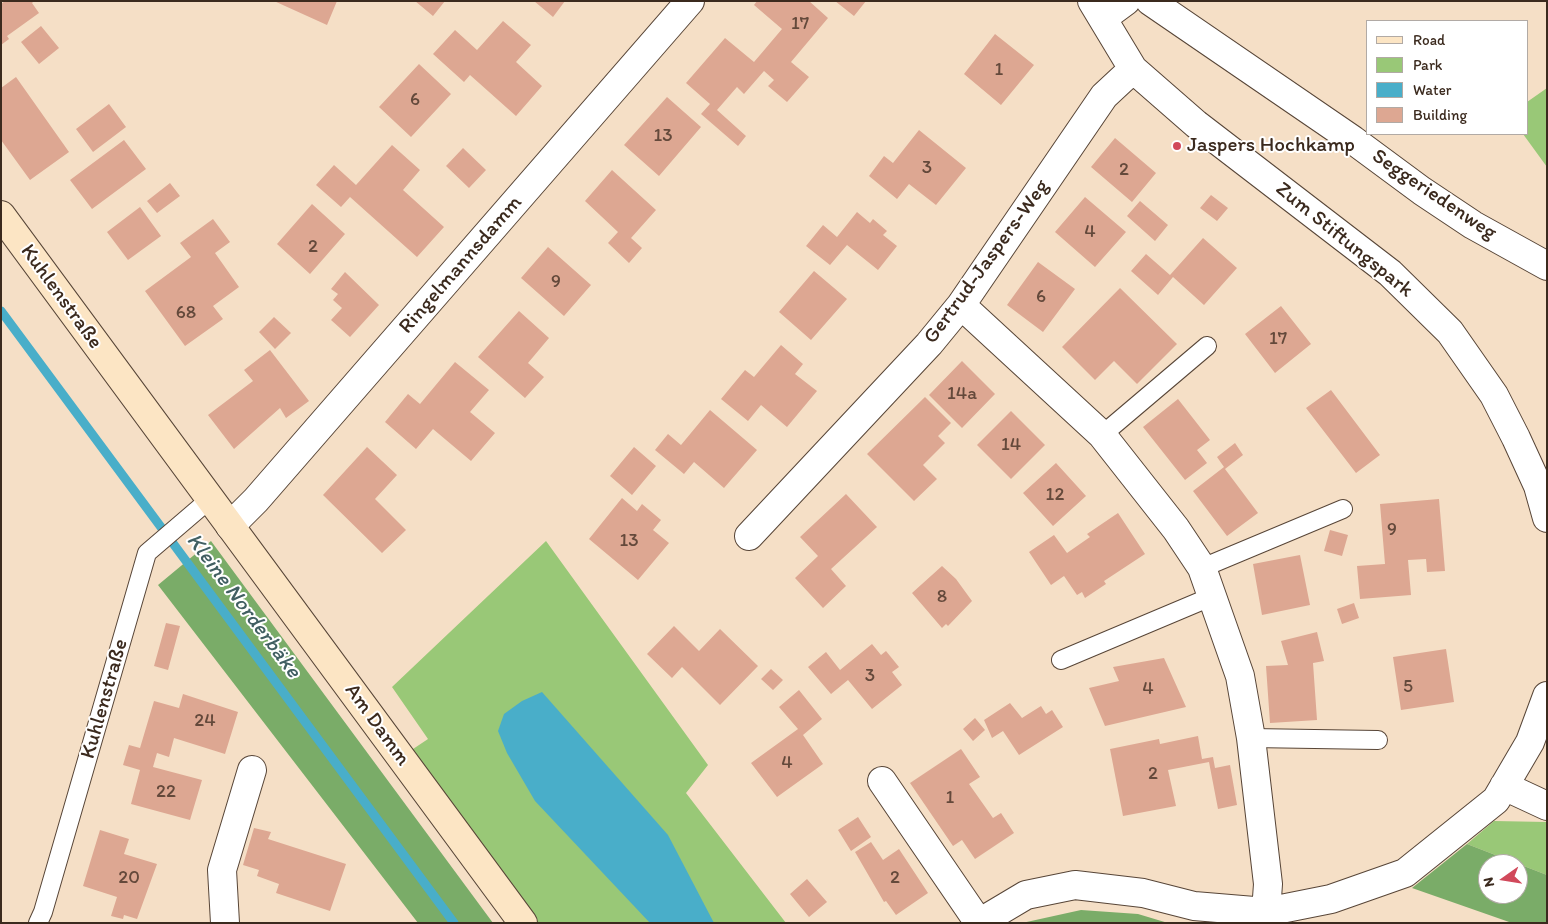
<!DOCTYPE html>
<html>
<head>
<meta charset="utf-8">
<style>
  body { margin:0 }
  #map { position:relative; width:1548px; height:924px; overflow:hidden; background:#f5dfc6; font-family:Itim,sans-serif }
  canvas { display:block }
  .frame { position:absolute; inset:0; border:2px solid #3b2a1e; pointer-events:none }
  .legend { position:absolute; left:1366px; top:20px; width:162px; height:115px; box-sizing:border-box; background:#fff; border:1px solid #b1aaa5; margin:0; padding:6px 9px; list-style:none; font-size:15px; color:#3b2a1e }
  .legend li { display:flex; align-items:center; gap:10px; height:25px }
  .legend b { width:25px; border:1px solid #b1aaa5 }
  .north { position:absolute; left:1478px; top:854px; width:50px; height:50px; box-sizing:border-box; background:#fff; border:1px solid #b1aaa5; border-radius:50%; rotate:257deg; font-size:14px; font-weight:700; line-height:20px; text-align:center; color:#3b2a1e }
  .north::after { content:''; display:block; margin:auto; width:18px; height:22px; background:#d1495b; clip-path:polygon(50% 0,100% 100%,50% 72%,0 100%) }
</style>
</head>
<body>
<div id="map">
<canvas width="1548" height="924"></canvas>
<div class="frame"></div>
<ul class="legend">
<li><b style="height:6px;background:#fce5c4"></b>Road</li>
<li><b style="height:14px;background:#99c877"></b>Park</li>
<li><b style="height:14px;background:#49aec9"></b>Water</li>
<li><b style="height:14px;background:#dda792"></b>Building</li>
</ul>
<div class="north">N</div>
</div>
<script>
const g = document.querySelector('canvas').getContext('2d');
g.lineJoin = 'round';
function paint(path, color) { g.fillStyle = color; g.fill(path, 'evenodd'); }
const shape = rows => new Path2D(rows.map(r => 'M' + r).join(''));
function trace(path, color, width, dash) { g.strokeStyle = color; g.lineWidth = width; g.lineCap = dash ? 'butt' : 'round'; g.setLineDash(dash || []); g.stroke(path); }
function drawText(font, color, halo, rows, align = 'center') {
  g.font = font + ' Itim,sans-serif'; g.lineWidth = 4; g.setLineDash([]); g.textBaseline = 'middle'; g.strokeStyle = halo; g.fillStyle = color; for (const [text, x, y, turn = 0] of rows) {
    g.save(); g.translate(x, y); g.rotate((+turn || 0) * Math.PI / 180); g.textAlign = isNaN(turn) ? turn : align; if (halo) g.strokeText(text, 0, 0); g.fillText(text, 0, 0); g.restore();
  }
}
paint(shape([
  [1547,88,1547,167,1523,134,1527,134,1527,102],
  [546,541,708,765,686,793,786,923,533,923,407,753,428,739,392,687],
  [1494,821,1547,822,1547,875,1467,844]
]), '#99c877');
paint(shape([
  [211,541,493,923,418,923,158,585],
  [1467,844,1547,875,1547,923,1512,923,1412,888],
  [1488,864,1518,864,1518,894,1488,894],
  [1081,910,1138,914,1168,923,1022,923]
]), '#7aac68');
paint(shape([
  [542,692,668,835,714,923,650,923,535,801,507,753,498,731,504,714,522,701]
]), '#49aec9');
trace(shape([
  [1,311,454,923]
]), '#49aec9', 9);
paint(shape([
  [5,1,34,1,32,3,39,13,7,36,9,39,1,45,1,4],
  [274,1,337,1,327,25],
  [415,1,445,1,433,16],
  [534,1,565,1,553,17],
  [757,1,809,1,828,18,791,62,809,77,787,102,768,86,774,80,764,71,744,94,737,87,717,110,746,136,738,146,701,114,710,104,686,83,725,38,754,62,760,55,782,29,754,5],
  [835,1,866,1,854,16],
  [503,21,531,45,516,62,542,86,516,116,470,75,464,82,433,54,455,30,477,50],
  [41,26,59,48,39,64,21,42],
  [995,34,1034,65,1001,105,964,74],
  [419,64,451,94,411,137,379,107],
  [16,77,69,152,30,180,1,140,1,88],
  [667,97,701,127,659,176,624,145],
  [109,104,126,127,93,152,76,129],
  [919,130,966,168,936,205,909,184,897,199,869,176,884,156,893,163],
  [1115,138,1156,173,1132,202,1091,167],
  [124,140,146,169,92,209,70,180],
  [392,145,420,170,403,190,444,227,417,257,350,197,341,207,316,185,334,165,356,185],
  [463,148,486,170,469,188,446,166],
  [612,170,656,210,631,238,642,248,629,263,608,243,618,232,585,201],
  [170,183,180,196,157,213,147,201],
  [1211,195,1228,208,1217,221,1200,208],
  [1085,197,1126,232,1095,267,1055,232],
  [1140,201,1168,225,1155,241,1127,216],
  [312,204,345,234,310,274,277,244],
  [140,207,161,236,128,260,107,232],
  [857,212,870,223,873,219,887,231,883,235,897,246,878,270,847,245,830,265,806,246,823,225,837,237],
  [213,219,230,242,215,253,239,287,213,306,223,319,185,346,145,291,191,257,180,243],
  [1203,238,1237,268,1204,305,1173,277,1158,295,1131,271,1146,254,1170,275],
  [548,247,591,285,564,316,521,278],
  [1038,262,1075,289,1043,332,1007,305],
  [814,271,847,299,811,340,779,312],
  [345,272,379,305,350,337,331,320,342,308,333,300,338,294,331,289],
  [1120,288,1177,344,1137,384,1114,361,1095,380,1062,347],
  [1281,306,1311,344,1275,373,1245,334],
  [519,311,549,338,528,363,544,377,525,398,478,357],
  [274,317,291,333,275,349,259,332],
  [781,345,803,364,795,374,817,391,787,427,761,405,748,421,721,399,745,370,754,377],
  [270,350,309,401,286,418,280,408,234,449,208,415,253,381,244,370],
  [962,361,995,394,962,428,929,395],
  [455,362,489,390,470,412,495,433,471,461,433,429,416,449,385,422,408,394,420,404],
  [1331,390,1380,455,1356,473,1306,408],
  [925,397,951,423,938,436,945,443,923,465,937,479,914,501,867,454],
  [1178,399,1210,440,1197,450,1207,463,1185,480,1143,427],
  [710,410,757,450,724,488,694,462,684,474,655,450,668,434,681,445],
  [1011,411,1045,445,1011,479,977,445],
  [1235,443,1243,455,1225,469,1258,513,1227,536,1193,491,1224,467,1217,457],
  [367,447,397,475,375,499,406,530,382,553,323,495],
  [634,447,656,466,632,495,610,476],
  [1056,463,1086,496,1053,526,1023,493],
  [846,494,877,527,831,569,846,586,823,608,795,578,818,556,800,537],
  [622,498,637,511,642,504,661,520,653,530,669,543,638,580,589,539],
  [1439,499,1445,571,1427,572,1426,559,1408,560,1411,595,1360,599,1357,566,1385,564,1380,504],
  [1118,513,1145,554,1104,581,1106,584,1085,598,1082,592,1077,595,1064,576,1051,585,1029,552,1054,535,1067,553,1090,537,1087,534],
  [1330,530,1348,535,1342,556,1324,551],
  [1300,555,1310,605,1262,615,1253,564],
  [942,566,956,579,972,601,948,626,946,624,942,628,912,593],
  [1354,603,1359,618,1342,624,1337,609],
  [166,623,180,626,168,670,154,666],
  [674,626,699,651,720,629,758,666,720,705,682,667,672,678,647,654],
  [1317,632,1324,661,1313,663,1317,720,1270,723,1266,666,1288,665,1281,641],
  [872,644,881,655,886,651,899,667,892,672,902,685,872,709,848,680,831,694,808,667,826,652,840,670],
  [1446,649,1454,702,1401,710,1393,657],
  [1164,658,1186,707,1105,726,1089,688,1119,681,1113,667],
  [771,669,783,680,773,690,761,679],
  [799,690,822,719,803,735,823,764,777,797,751,763,798,729,779,707],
  [183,694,238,712,225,754,174,738,169,757,157,753,153,767,202,780,190,820,131,804,140,770,123,765,129,745,140,748,154,701,179,708],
  [1010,703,1022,718,1041,706,1046,714,1052,710,1063,727,1019,755,1003,731,992,738,984,720],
  [975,718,985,730,973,741,963,729],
  [1198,736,1202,759,1213,757,1215,768,1230,765,1237,805,1218,809,1209,762,1168,770,1176,806,1123,816,1110,749,1159,739,1160,744],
  [961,749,980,777,969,784,993,818,1001,813,1014,833,975,859,962,840,953,846,910,783],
  [858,817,871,837,851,851,838,830],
  [254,828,271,832,268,839,346,864,330,911,276,893,279,884,257,876,259,870,243,865],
  [100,830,129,839,124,854,157,864,137,919,124,915,123,919,111,916,117,897,83,886],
  [871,842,883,860,899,849,928,893,896,915,886,901,884,902,855,852],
  [807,879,827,902,809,917,790,894]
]), '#dda792');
const lane = shape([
  [1102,435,1207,346],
  [1202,568,1343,509],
  [1061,660,1213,596],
  [1251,738,1378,740],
  [38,923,43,912,147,553,210,499]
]);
const street = shape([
  [1092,1,1133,69,1196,124,1390,273,1450,332,1494,395,1516,438,1538,486,1547,518],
  [1150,1,1353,140,1422,191,1473,225,1547,266],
  [1103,18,1126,1],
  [961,305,1102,435,1176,529,1202,568,1240,676,1251,738,1268,884,1266,912],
  [230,526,256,500,690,1],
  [749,536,929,344,961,305,1104,96,1133,69],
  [882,781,979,923],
  [1504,786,1547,806],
  [225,923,222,870,252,770],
  [979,923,1026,895,1075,885,1143,893,1194,906,1266,912,1331,899,1405,873,1496,800,1530,742,1547,696]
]);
const secondary = shape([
  [1,215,523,923]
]);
trace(lane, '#574537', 20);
trace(street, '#574537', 30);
trace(secondary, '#574537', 30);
trace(lane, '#fff', 18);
trace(street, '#fff', 28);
trace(secondary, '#fce5c4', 28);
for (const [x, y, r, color] of [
  [1177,146,5,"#d1495b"]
]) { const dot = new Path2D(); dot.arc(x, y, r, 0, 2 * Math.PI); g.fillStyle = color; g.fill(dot); trace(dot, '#fff', 2); }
drawText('19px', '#64493b', null, [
  ["17",800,24],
  ["1",999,70],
  ["6",415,100],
  ["13",663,136],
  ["3",927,168],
  ["2",1124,170],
  ["4",1090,232],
  ["2",313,247],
  ["9",556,282],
  ["6",1041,297],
  ["68",186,313],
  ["17",1278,339],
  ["14a",962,394],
  ["14",1011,445],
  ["12",1055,495],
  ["9",1392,530],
  ["13",629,541],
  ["8",942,597],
  ["3",870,676],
  ["5",1408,687],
  ["4",1148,689],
  ["24",205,721],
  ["4",787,763],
  ["2",1153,774],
  ["22",166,792],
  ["1",950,798],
  ["20",129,878],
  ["2",895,878]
]);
drawText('21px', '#3b2a1e', '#fff', [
  ["Jaspers Hochkamp",1187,146]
], 'left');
drawText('21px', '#3b2a1e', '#fff', [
  ["Seggeriedenweg",1434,195,34],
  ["Zum Stiftungspark",1344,240,39],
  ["Gertrud-Jaspers-Weg",987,262,-54],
  ["Ringelmannsdamm",461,265,-49],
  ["Kuhlenstraße",61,297,54],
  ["Kuhlenstraße",105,699,-74],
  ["Am Damm",377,725,54]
]);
drawText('italic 22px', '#415f62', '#fff', [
  ["Kleine Norderbäke",243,606,53]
]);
</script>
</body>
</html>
